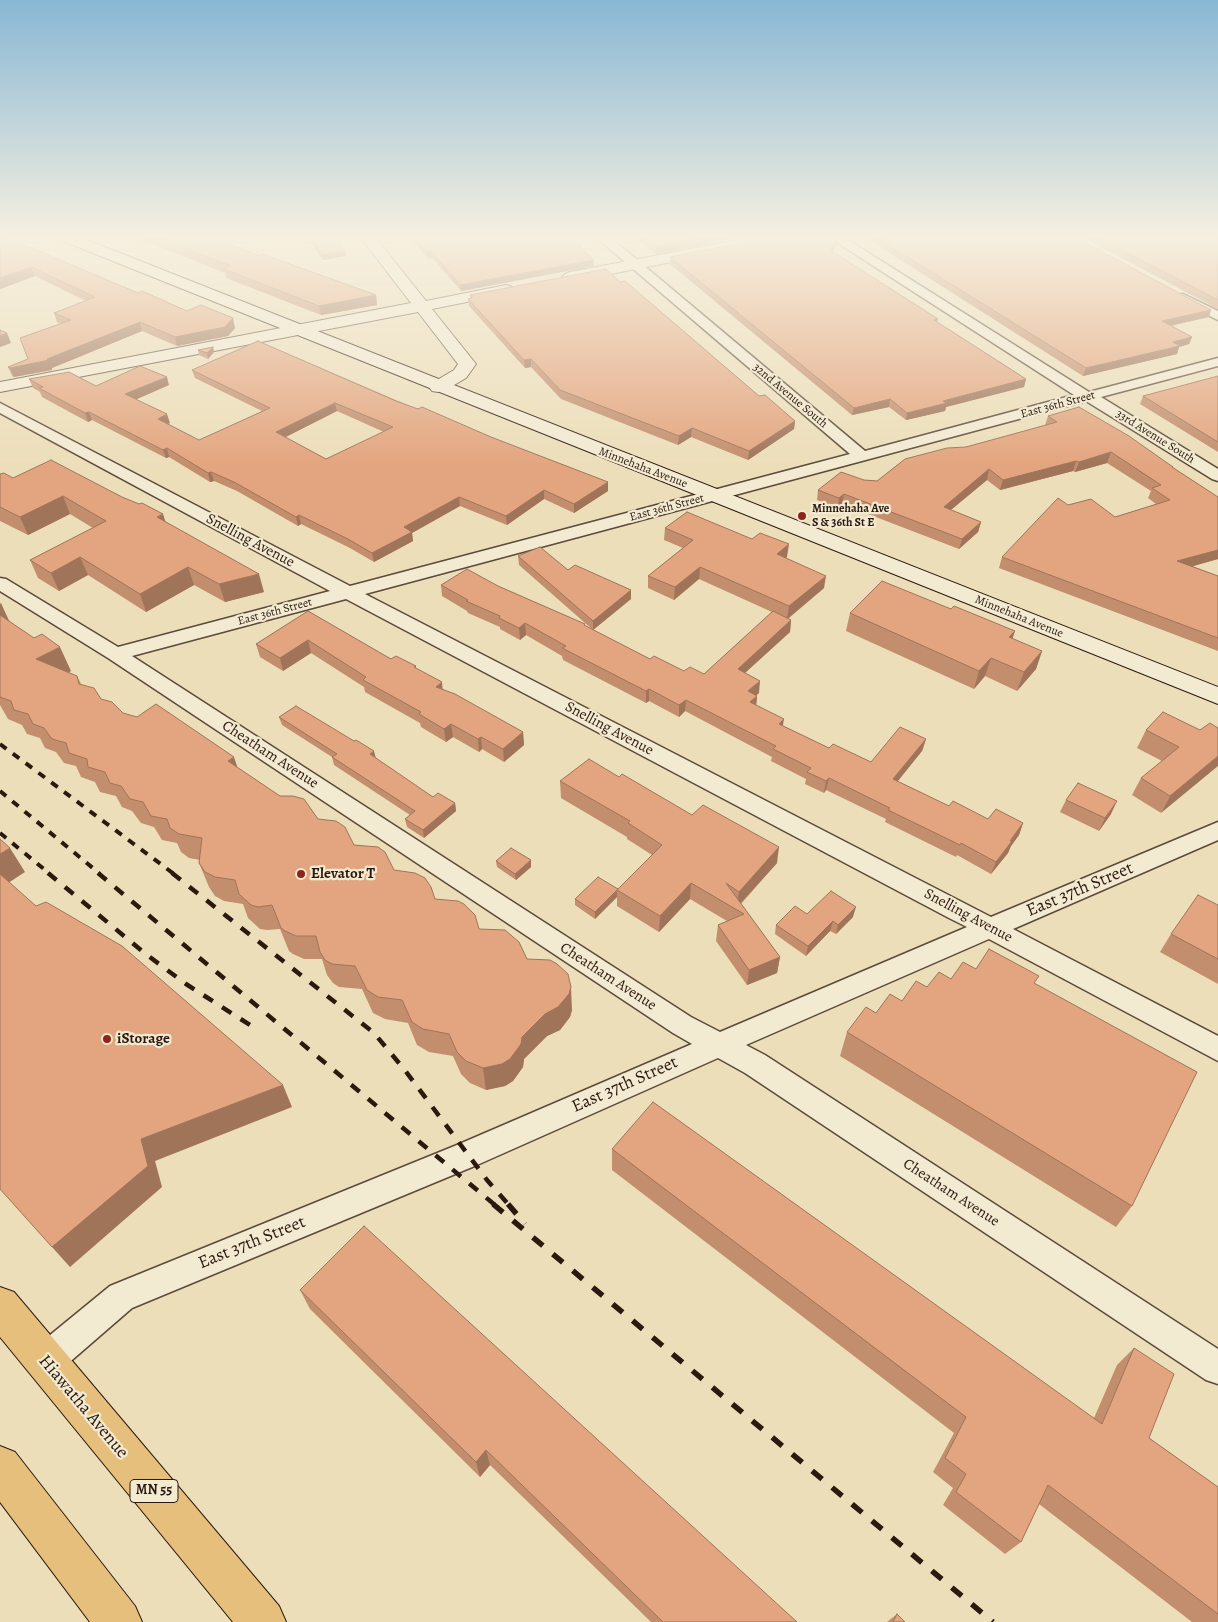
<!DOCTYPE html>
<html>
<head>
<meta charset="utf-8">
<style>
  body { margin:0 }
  canvas { display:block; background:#ecdeb9 }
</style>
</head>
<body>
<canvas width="1218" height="1622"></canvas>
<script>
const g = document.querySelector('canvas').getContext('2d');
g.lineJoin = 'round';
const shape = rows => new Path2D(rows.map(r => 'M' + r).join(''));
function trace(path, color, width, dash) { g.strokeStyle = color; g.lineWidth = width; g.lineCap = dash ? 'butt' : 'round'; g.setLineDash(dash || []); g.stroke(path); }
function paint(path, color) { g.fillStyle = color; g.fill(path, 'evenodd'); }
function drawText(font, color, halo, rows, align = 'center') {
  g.font = font + ' Alegreya,serif'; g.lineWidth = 4.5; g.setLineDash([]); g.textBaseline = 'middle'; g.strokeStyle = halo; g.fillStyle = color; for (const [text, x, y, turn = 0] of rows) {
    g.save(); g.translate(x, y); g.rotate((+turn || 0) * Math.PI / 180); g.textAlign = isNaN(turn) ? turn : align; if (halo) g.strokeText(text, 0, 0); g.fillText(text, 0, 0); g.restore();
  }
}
const minor = shape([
  [597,238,611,238,865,451,1074,395,830,238,845,238,1089,392,1218,358,1218,366,1101,397,1218,469,1218,481,1212,479,1086,401,365,594,991,917,1218,822,1218,840,1013,929,1218,1036,1218,1061,989,939,746,1045,765,1055,1218,1349,1218,1384,1206,1380,745,1073,718,1058,477,1165,132,1308,57,1373,45,1377,33,1373,29,1361,33,1349,110,1286,457,1145,692,1044,673,1033,108,658,0,591,0,578,6,579,118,647,330,591,0,413,0,403,350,586,850,454,597,238],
  [346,599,949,918,967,927,720,1032,691,1017,132,656,346,599],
  [1183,294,1218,311,1218,320,1178,301,1177,298,1178,295,1183,294]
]);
const tertiary = shape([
  [361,238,376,238,426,301,506,285,512,287,514,290,512,293,432,309,476,364,466,378,444,391,438,392,432,391,429,387,432,383,454,370,458,364,418,312,0,392,0,382,411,303,361,238],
  [748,238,780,238,773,242,570,282,565,280,562,277,565,274,570,272,748,238]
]);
const secondary = shape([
  [61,238,82,238,1218,687,1218,704,63,241,61,238]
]);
const trunk = shape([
  [0,1287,14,1292,279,1606,286,1622,233,1622,0,1337,0,1287],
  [0,1446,15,1452,135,1606,142,1622,90,1622,0,1502,0,1446]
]);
trace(minor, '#5b4a3a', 3);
trace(tertiary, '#5b4a3a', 2);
trace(secondary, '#2b190f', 2);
trace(trunk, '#2b190f', 2);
paint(minor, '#f3ead2');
paint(tertiary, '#f3ead2');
paint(secondary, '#f3ead2');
paint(trunk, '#e6bf7c');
trace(shape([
  [0,744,174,874],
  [0,791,100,874],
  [0,833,50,874]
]), '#2b190f', 4, [8, 8]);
trace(shape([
  [48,873,147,955,186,984,250,1025],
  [98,873,495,1205],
  [172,873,374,1033,404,1069,487,1180,509,1205]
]), '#2b190f', 4.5, [11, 11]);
trace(shape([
  [493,1204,993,1622],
  [508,1204,525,1224]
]), '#2b190f', 5.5, [13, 13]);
paint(shape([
  [0,238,138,293,235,328,228,336,177,346,142,331,52,368,52,370,14,377,12,376,8,367,28,359,61,324,57,322,54,313,86,301,35,276,0,289],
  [138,238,216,238,259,256,376,295,377,305,321,315,226,278,225,273],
  [307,238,336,238,346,256,323,260],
  [409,238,571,238,581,246,581,248,594,260,594,266,461,291,432,258,428,258],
  [636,238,736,238,656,254],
  [838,238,837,245,832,252,938,319,937,322,1026,379,1024,387,946,407,945,411,906,420,889,407,852,415,670,264,670,257],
  [866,238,1076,238,1209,317,1171,326,1192,337,1189,344,1179,347,1177,354,1083,376],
  [1084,238,1218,238,1218,309],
  [620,282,759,396,795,421,794,429,748,460,691,437,678,445,561,399,531,367,525,368,469,306,468,299,471,298,470,295],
  [258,341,608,491,574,513,544,499,507,525,460,506,412,533,413,541,374,562,350,548,301,524,298,526,237,491,214,481,210,482,169,457,166,458,92,420,88,422,42,397,40,392,33,388,29,379,96,386,169,385,136,399,170,423,168,424,199,440,262,411,195,378,192,370],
  [337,411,384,432,326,459,285,437],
  [213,347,214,352,208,359,199,355,198,350],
  [1218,376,1218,452,1140,404,1143,396],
  [1048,416,1173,468,1218,497,1218,559,1192,566,1218,576,1218,651,999,568,1002,557,1068,505,1115,517,1156,504,1148,498,1151,491,1107,463,1075,472,1073,471,1000,490,987,480,951,510,981,522,978,532,959,549,842,504,838,508,817,500,818,490,864,480,877,481,966,447,1045,425],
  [0,474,13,478,166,522,264,592,225,602,194,585,146,612,88,575,59,591,38,578,30,560,93,528,70,514,28,535,0,521],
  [665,528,787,557,786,558,824,588,788,619,791,620,790,632,745,673,759,693,756,695,757,696,756,705,783,726,829,748,871,762,926,739,922,751,897,781,949,806,988,819,1023,823,1019,835,1011,846,1008,853,991,874,957,855,956,857,885,822,886,819,826,790,824,793,805,784,806,779,771,761,772,757,685,711,679,717,649,701,646,703,563,660,562,656,526,635,520,640,500,629,500,627,468,613,467,611,442,596,441,585,498,586,585,624,585,626,650,659,684,671,704,674,772,612,699,579,674,600,648,588,648,576,683,548,664,540],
  [518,556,568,570,631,590,631,599,593,630,519,565],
  [0,603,10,622,71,671,68,672,77,676,81,684,101,699,123,713,238,768,280,796,318,819,354,845,394,870,479,929,527,959,572,1010,570,1017,560,1030,547,1036,524,1059,523,1067,513,1081,505,1086,486,1090,470,1083,461,1074,453,1056,429,1052,417,1045,408,1023,385,1019,373,1013,362,989,339,987,333,983,327,975,322,959,304,959,293,954,289,951,280,929,267,930,260,929,248,918,243,904,224,901,215,896,209,887,199,863,200,860,189,858,181,852,177,843,162,840,154,827,141,823,132,811,122,807,116,796,100,792,95,782,81,777,76,766,64,763,56,752,45,748,40,738,27,734,22,725,8,719,0,705],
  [951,609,1015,631,1012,639,1042,651,1036,669,1017,691,985,676,974,689,846,631,850,613],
  [308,611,391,659,416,666,416,668,443,689,523,732,524,745,504,762,482,749,479,752,453,737,446,742,421,727,420,723,365,692,364,687,311,653,283,671,260,657,256,644],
  [279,717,433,797,455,803,456,811,424,838,407,827,405,819,410,815,334,765,332,757,282,725],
  [1210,723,1161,813,1132,795,1141,778,1162,761,1137,748,1146,730,1200,730],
  [619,777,777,863,741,904,780,957,777,973,747,985,716,941,718,925,727,921,690,899,659,932,617,906,617,897,595,919,575,905,575,899,618,889,652,855,627,839,627,837,561,798,560,781],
  [1066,800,1111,814,1099,831,1060,812],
  [531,860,531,867,516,880,497,867,496,861],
  [1218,905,1218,984,1160,952,1171,934],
  [807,914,853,917,836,934,830,931,806,956,775,934,776,925],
  [976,969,1035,984,1132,1206,1116,1227,840,1056,847,1032,876,1013,951,979],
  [612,1149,1094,1418,1117,1365,1134,1348,1149,1438,1218,1487,1218,1622,1192,1622,1039,1504,1021,1542,1005,1554,943,1505,953,1488,933,1472,954,1433,612,1170],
  [300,1290,797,1622,651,1622,490,1465,480,1477,310,1309],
  [897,1614,905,1622,887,1622]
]), '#c38e6d');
paint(shape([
  [701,238,736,238,656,254,656,247],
  [838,238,837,245,829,257,830,250],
  [345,251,346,256,323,260,322,255],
  [431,251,432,258,428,258,427,252],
  [594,260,594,266,461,291,460,285],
  [31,267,35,276,0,289,0,278],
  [376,295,377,305,321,315,319,306],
  [1211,310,1209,317,1159,328,1162,321],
  [233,318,235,328,228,336,177,346,175,337],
  [140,322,142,331,52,368,52,370,14,377,10,368,47,359],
  [7,333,11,343,0,347,0,336],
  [1192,337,1189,344,1179,347,1177,354,1083,376,1086,368],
  [213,347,214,352,208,359,207,353],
  [531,359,531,367,525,368,524,360],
  [167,377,169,385,128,403,125,394],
  [1026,379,1024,387,946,407,945,411,906,420,907,413,943,401],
  [890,399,889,407,852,415,854,408],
  [335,403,337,411,278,441,276,432],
  [89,412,92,420,88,422,85,413],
  [167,414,170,423,160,427,158,419],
  [795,421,794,429,748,460,749,451],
  [692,428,691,437,678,445,679,436],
  [167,448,169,457,166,458,163,450],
  [1111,452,1107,463,1075,472,1079,462],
  [1076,461,1073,471,1000,490,1003,480],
  [989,469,987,480,941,518,944,507],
  [211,472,214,481,210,482,208,473],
  [608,482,608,491,574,513,574,504],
  [544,490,544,499,507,525,506,516],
  [844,494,842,504,838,508,839,498],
  [63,496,70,514,28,535,20,517],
  [459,497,460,506,412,533,413,541,374,562,372,553,404,527],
  [163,514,169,532,157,517],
  [299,515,301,524,298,526,296,517],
  [981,522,978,532,959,549,962,539],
  [789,544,787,557,775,567,777,554],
  [1218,550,1218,559,1173,572,1177,561],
  [80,557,88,575,59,591,51,573],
  [188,567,194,585,146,612,140,594],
  [700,567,699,579,674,600,675,587],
  [259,574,264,592,225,602,219,584],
  [826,576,824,588,787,619,789,606],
  [631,590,631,599,593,630,593,621],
  [1,603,12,628,0,627,0,604],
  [791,620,790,632,736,681,738,669],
  [525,623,526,635,520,640,519,628],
  [1015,631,1009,649,1009,637],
  [308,640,311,653,283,671,280,658],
  [60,647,71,671,48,684,36,659],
  [1042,651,1036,669,1017,691,1024,672],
  [991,658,985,676,974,689,979,671],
  [760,681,759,693,747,703,748,691],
  [442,682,443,695,436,687],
  [649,689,649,701,646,703,646,691],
  [757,696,756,708,750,702],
  [686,700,685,711,679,717,679,705],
  [784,719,782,731,779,724],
  [451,724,453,737,446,742,444,729],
  [523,732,524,745,504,762,503,749],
  [481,737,482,749,479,752,478,739],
  [926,739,922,751,890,791,893,779],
  [374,751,376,759,370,754],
  [1218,756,1218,766,1161,813,1170,796],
  [234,757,242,781,228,761],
  [829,778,826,790,824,793,826,781],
  [1117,801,1111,814,1099,831,1105,818],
  [455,803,456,811,424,838,423,830],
  [1023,823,1019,835,1011,846,1008,853,991,874,996,862],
  [779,847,777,863,736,908,739,892],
  [10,848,25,872,2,887,0,884,0,854],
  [531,860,531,867,516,880,515,874],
  [691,883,690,899,659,932,660,916],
  [617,891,617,897,595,919,595,912],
  [856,907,853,917,836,934,838,925],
  [833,921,830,931,806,956,808,946],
  [780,957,777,973,747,985,749,970],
  [571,987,572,1010,570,1017,560,1030,547,1036,524,1059,523,1067,513,1081,505,1086,486,1090,483,1068,522,1037,545,1014],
  [283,1085,292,1107,155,1161,162,1187,70,1267,52,1247,141,1139],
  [486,1450,490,1465,480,1477,476,1462]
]), '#9f7459');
const building = shape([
  [0,238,8,238,138,293,142,291,187,311,201,305,233,318,225,327,175,337,140,322,47,359,49,360,10,368,8,367,28,359,20,338,71,320,54,313,95,297,31,267,0,278,0,238],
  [159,238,216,238,259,256,262,254,376,295,319,306,224,269,231,266,159,238],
  [310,238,336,238,345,251,322,255,310,238],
  [414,238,571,238,581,246,579,247,594,260,460,285,431,251,427,252,414,238],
  [645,238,701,238,656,247,645,238],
  [767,238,837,238,830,250,938,319,934,320,1026,379,943,401,947,403,907,413,890,399,854,408,670,257,767,238],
  [877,238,1076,238,1211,310,1162,321,1192,337,1173,342,1180,346,1086,368,877,238],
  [1099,238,1218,238,1218,300,1099,238],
  [606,269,620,282,625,281,759,396,765,395,795,421,749,451,692,428,679,436,560,390,531,359,524,360,468,299,472,298,470,295,606,269],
  [0,330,7,333,0,336,0,330],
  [258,341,396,401,418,409,422,407,491,437,608,482,574,504,544,490,506,516,459,497,404,527,412,532,372,553,348,539,299,515,296,517,234,482,211,472,208,473,167,448,163,450,89,412,85,413,39,388,43,387,29,379,69,372,96,386,140,366,167,377,125,394,167,414,158,419,199,440,270,408,192,370,258,341],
  [335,403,393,427,326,459,276,432,335,403],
  [213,347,207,353,198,350,213,347],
  [1218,376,1218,442,1143,396,1218,376],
  [1079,407,1129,436,1173,467,1172,467,1218,497,1218,550,1177,561,1218,576,1218,638,1002,557,1058,498,1068,505,1091,499,1115,517,1170,500,1152,488,1161,485,1111,452,1079,462,1076,461,1003,480,989,469,944,507,981,522,962,539,844,494,839,498,818,490,841,472,864,480,877,481,905,459,947,448,966,447,1057,422,1048,416,1079,407],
  [51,460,122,497,139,504,142,503,163,514,157,517,259,574,219,584,188,567,140,594,80,557,51,573,30,560,106,521,63,496,20,517,0,507,0,474,4,473,13,478,51,460],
  [687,512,752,539,760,533,789,544,777,554,826,576,789,606,700,567,675,587,648,576,693,540,665,528,687,512],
  [540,547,568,570,575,565,631,590,593,621,518,556,540,547],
  [467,569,498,586,585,624,584,625,650,659,654,656,684,671,690,667,704,674,773,611,791,620,738,669,760,681,748,691,757,696,750,702,784,719,779,724,829,748,833,744,871,762,900,727,926,739,893,779,949,806,953,801,988,819,996,809,1023,823,1010,841,1012,841,996,862,961,843,960,845,888,810,890,808,829,778,826,781,807,772,811,768,773,749,776,746,686,700,679,705,649,689,646,691,562,648,566,646,525,623,519,628,499,618,500,616,466,601,468,600,441,585,467,569],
  [882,581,951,609,954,606,1015,631,1009,637,1042,651,1024,672,991,658,979,671,850,613,882,581],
  [308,611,391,659,396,656,416,666,414,667,442,682,436,687,455,694,523,732,503,749,481,737,478,739,451,724,444,729,419,714,421,712,363,680,366,677,308,640,280,658,256,644,308,611],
  [0,615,34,638,42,634,60,647,36,659,77,676,79,684,94,688,101,699,112,702,123,713,137,717,156,704,234,757,228,761,280,796,293,796,304,799,318,819,336,821,345,827,354,845,378,847,385,852,394,870,415,873,425,878,431,887,435,899,458,901,464,904,475,915,479,929,505,930,519,942,527,959,550,960,557,964,568,974,571,987,569,994,558,1007,545,1014,522,1037,521,1044,510,1059,502,1064,483,1068,466,1061,457,1052,449,1034,423,1029,412,1022,402,1000,378,997,367,990,355,966,332,964,325,960,320,952,316,936,296,936,285,931,281,928,272,905,258,907,251,905,239,894,235,880,215,877,205,872,199,863,202,838,179,834,170,828,167,819,151,816,143,802,130,799,121,786,110,783,105,772,88,767,87,759,69,753,66,743,52,739,44,728,33,724,28,714,14,710,11,701,0,697,0,615],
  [296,706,354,741,356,740,374,751,370,754,433,797,438,793,455,803,423,830,405,819,415,811,332,757,337,754,279,717,296,706],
  [1163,712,1200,730,1210,723,1218,728,1218,756,1170,796,1141,778,1179,747,1146,730,1163,712],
  [589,759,619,777,622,774,692,815,703,805,779,847,739,892,726,883,780,957,749,970,718,925,744,914,691,883,660,916,617,890,662,845,628,823,630,821,560,781,589,759],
  [1078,783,1117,801,1105,818,1066,800,1078,783],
  [0,839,10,848,0,854,0,839],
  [511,848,531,860,515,874,496,861,511,848],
  [0,874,36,906,46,902,122,946,283,1085,141,1139,148,1166,52,1247,0,1189,0,874],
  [598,877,618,889,595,912,575,899,598,877],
  [831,891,856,907,838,925,833,921,808,946,776,925,795,906,807,914,831,891],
  [1198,895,1218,905,1218,959,1171,934,1198,895],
  [989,949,1039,976,1034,983,1197,1072,1132,1206,847,1032,866,1007,876,1013,890,994,902,1001,916,981,927,987,939,972,951,979,963,962,976,969,989,949],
  [653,1102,1102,1424,1134,1348,1174,1374,1149,1438,1218,1487,1218,1614,1048,1485,1021,1542,956,1492,966,1474,945,1458,966,1417,612,1149,653,1102],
  [364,1226,797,1622,663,1622,486,1450,476,1462,300,1290,364,1226],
  [897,1614,905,1622,893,1622,897,1614]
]);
paint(building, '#e3a57f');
trace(building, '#9f7459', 1);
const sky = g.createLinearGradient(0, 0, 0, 466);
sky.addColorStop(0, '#89b7d4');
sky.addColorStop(0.51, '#f6f0e0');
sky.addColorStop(1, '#f6f0e000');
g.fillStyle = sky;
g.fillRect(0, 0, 1218, 466);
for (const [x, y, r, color] of [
  [802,516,5,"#8f2418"],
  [301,874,5,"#8f2418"],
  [107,1039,5,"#8f2418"]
]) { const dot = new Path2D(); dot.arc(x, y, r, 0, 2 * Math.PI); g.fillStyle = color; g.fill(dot); trace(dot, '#f3ead2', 2); }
drawText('12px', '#2b190f', '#f3ead2', [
  ["32nd Avenue South",790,396,40],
  ["East 36th Street",1058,405,-15],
  ["33rd Avenue South",1155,437,32],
  ["Minnehaha Avenue",643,468,21],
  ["East 36th Street",667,508,-15],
  ["East 36th Street",275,612,-15],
  ["Minnehaha Avenue",1019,617,22]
]);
drawText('bold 12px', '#2b190f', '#f3ead2', [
  ["Minnehaha Ave",812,509],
  ["S & 36th St E",812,523]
], 'left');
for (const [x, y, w] of [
  [154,1491,48]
]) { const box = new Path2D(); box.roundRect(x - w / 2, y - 11.5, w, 23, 4); g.fillStyle = '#f3ead2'; g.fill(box); trace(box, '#2b190f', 1); }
drawText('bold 14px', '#2b190f', null, [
  ["MN 55",154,1491]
]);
drawText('15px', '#2b190f', '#f3ead2', [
  ["Snelling Avenue",250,541,28],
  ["Snelling Avenue",609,729,28],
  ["Cheatham Avenue",270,755,33],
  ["Snelling Avenue",968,916,28],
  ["Cheatham Avenue",608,977,33],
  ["Cheatham Avenue",951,1193,33]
]);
drawText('bold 15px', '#2b190f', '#f3ead2', [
  ["Elevator T",311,874],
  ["iStorage",117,1039]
], 'left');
drawText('18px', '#2b190f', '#f3ead2', [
  ["East 37th Street",1080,890,-23],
  ["East 37th Street",625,1085,-24],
  ["East 37th Street",252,1243,-22],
  ["Hiawatha Avenue",83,1407,50]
]);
</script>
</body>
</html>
